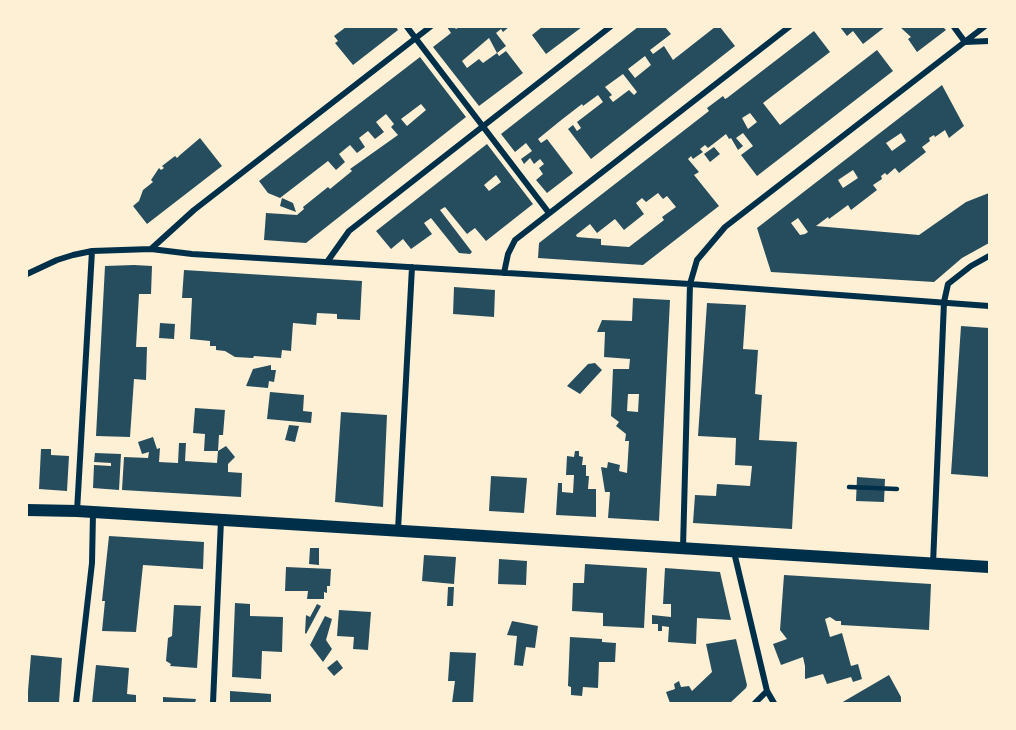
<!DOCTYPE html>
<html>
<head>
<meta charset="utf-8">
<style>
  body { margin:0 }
  #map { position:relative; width:1016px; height:730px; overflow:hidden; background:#fdf0d5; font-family:Cabin,sans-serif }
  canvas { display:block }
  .frame { position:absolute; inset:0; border:28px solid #fdf0d5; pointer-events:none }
</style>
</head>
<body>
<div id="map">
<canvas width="1016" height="730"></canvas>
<div class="frame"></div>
</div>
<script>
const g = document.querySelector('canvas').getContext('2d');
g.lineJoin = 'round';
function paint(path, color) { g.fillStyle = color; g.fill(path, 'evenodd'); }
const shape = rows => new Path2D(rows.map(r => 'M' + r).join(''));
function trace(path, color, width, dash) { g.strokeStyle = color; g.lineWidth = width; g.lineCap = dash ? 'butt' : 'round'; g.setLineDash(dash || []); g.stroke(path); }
paint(shape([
  [346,27,396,27,398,30,353,65,335,43,338,41,334,36],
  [447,27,454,27,456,29,459,27,509,27,503,32,501,29,496,33,506,46,497,53,489,38,462,61,467,68,479,59,483,63,497,53,499,56,506,51,523,73,479,106,433,47,451,33],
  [542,27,582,27,546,54,532,35],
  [638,27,665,27,671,34,650,50,653,54,664,46,673,60,715,27,720,27,735,46,591,159,568,129,573,125,577,131,581,128,577,122,603,102,598,95,583,106,582,104,560,121,538,139,541,143,547,139,573,173,547,193,536,180,543,174,539,168,544,164,540,159,534,164,530,158,524,164,521,159,532,151,526,143,515,152,501,134],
  [645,56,651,65,635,78,628,69],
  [623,74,637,92,634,95,629,90,613,102,609,97,612,95,605,87],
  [840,27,885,27,863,44,853,31,847,36],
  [900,27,943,27,946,30,917,52,908,39,911,37],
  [814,31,830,52,763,103,780,125,877,50,893,71,757,176,741,155,753,146,743,133,736,138,743,146,738,150,731,138,729,139,726,134,708,148,705,145,700,149,703,152,693,159,691,156,688,159,699,172,694,175,719,206,643,265,538,258,539,243,709,111,707,108,723,96,725,99,727,98],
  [750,113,757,122,748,129,742,118],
  [658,193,663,199,667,196,676,207,662,217,664,220,629,247,601,245,601,239,577,237,576,235,590,224,597,233,615,219,624,230,644,214,636,203,642,198,646,202],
  [420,57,466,117,306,243,264,240,266,213,297,215,304,209,303,207,328,187,330,189,352,171,350,169,398,135,391,127,394,124,386,114,376,122,384,132,375,139,368,131,359,138,365,147,357,153,350,145,339,154,345,162,336,170,328,161,280,198,268,193,259,181],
  [421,104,426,110,407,126,401,119],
  [942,85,964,126,949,138,945,130,935,137,934,135,929,138,930,141,922,147,926,152,899,173,895,168,887,175,885,173,881,176,882,179,873,185,877,190,851,210,848,205,829,219,828,217,816,226,919,235,966,202,989,193,989,243,962,258,934,282,771,272,757,228],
  [901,133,906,141,892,151,886,143],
  [853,170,858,178,843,188,838,180],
  [798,218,808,232,805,234,800,235,791,223],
  [200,138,222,166,147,224,133,206,139,201,143,190,153,182,151,180,159,168,161,170,164,168,162,166,175,156,177,158,180,155],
  [487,144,533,204,486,241,475,228,467,234,445,207,440,210,472,252,470,254,459,253,431,218,424,223,432,234,411,249,403,239,391,249,376,231],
  [496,175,501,182,489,191,484,185],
  [714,147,720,154,710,162,704,154],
  [282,198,293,203,296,212,280,206],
  [134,265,152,266,151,294,139,294,136,347,147,347,146,380,134,379,130,437,96,436,105,266],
  [184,270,362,281,360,320,337,319,337,314,317,313,316,325,293,323,291,351,282,350,281,358,254,356,253,358,235,357,225,351,216,350,216,346,210,346,210,341,190,339,192,298,182,298],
  [454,287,495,290,494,317,453,314],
  [633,298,670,300,659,521,608,518,610,492,605,492,601,467,607,468,608,462,620,465,619,471,627,473,629,441,625,441,626,434,616,426,619,422,611,416,613,369,629,369,630,359,604,357,605,332,597,332,602,320,632,321],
  [628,394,639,394,638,412,627,411],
  [707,303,746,305,743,349,758,350,755,394,762,395,759,440,797,442,792,529,693,523,695,495,716,496,717,484,750,486,752,466,735,465,736,438,698,436],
  [160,323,175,324,174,339,159,338],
  [961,326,989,328,989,477,951,474],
  [595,363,602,370,580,394,567,386,588,364],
  [271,365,271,370,276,370,274,382,269,381,268,388,246,386,253,369],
  [270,392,304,395,303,411,312,412,311,423,267,419],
  [195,408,225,410,223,435,219,435,218,451,204,451,205,434,193,433],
  [341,412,387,415,383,507,335,502],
  [289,425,299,426,295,442,285,440],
  [153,437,157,449,160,448,159,462,178,463,179,443,186,443,185,461,217,463,218,451,226,446,235,457,228,464,228,472,242,473,241,497,122,490,124,457,148,458,149,452,142,454,138,442],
  [41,449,51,449,51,455,69,456,67,491,39,489],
  [575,451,579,451,579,456,583,457,582,465,586,465,586,476,589,476,588,489,596,489,596,517,556,515,558,483,562,483,562,492,573,493,574,475,566,475,567,456,574,457],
  [95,453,121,454,119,490,93,488,94,465,111,466,111,463,94,462],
  [491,476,527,478,524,513,489,511],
  [857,477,885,479,884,502,856,501],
  [109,536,204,542,203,569,143,565,136,632,102,631,105,601,102,601],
  [310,548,319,548,319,565,309,564],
  [424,555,456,557,454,584,422,581],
  [499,559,527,561,526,585,498,584],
  [585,564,647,568,644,628,603,626,603,613,572,611,573,583,584,583],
  [286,567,331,569,330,586,327,586,327,593,324,592,324,599,307,599,308,591,285,591],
  [665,568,720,572,731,620,697,618,696,644,668,642,669,627,662,626,662,631,658,631,658,624,652,624,652,615,671,617,671,604,663,604],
  [784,575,931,584,929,630,841,625,841,621,836,621,830,617,825,619,830,637,842,633,851,666,858,664,862,679,853,682,851,677,827,684,823,674,805,679,805,666,803,657,781,665,773,644,787,639,780,630],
  [448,587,454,587,453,606,447,606],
  [235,603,250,604,250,616,283,617,282,652,262,651,261,679,232,677],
  [317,604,321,606,306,634,305,633,306,615,310,617],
  [174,605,201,606,197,668,170,666,171,664,166,661,168,638,172,636],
  [339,610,371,612,368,650,353,649,354,637,337,636],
  [325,616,332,619,326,640,332,649,323,662,310,645],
  [512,621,538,626,535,648,526,647,523,666,514,665,517,636,507,635],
  [570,637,602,639,602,642,616,643,615,662,599,662,598,688,583,687,582,696,571,695,571,687,568,686],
  [736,639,747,685,746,688,730,703,670,703,666,692,675,689,674,684,679,681,681,687,689,686,692,691,712,672,706,644],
  [450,652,476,653,473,703,452,703,455,681,448,681],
  [31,655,62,658,59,703,27,703],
  [337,660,343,668,334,676,327,668],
  [96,665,129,668,127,694,136,695,136,703,92,703],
  [889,675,901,697,901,703,841,703],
  [230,691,271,694,271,703,230,703],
  [163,697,196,699,195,703,163,703]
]), '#264d5e');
trace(shape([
  [849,487,897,489]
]), '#003049', 4.5);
trace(shape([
  [407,27,549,213],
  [954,27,965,42,989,41],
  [151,249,194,210,430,27],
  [327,262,349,231,610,27],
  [504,273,508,254,515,240,789,27],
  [27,274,57,260,73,255,92,251,151,249,192,254,690,284,989,306],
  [77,511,92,251],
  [398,530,412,267],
  [683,548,690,284,697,260,725,227,984,27],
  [734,552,767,691,774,703],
  [933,564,944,302,948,284,971,266,989,256],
  [76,703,92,563,93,513],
  [213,703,221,520],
  [755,703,767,691]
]), '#003049', 6);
trace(shape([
  [27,510,77,511,989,567]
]), '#003049', 12);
</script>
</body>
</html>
